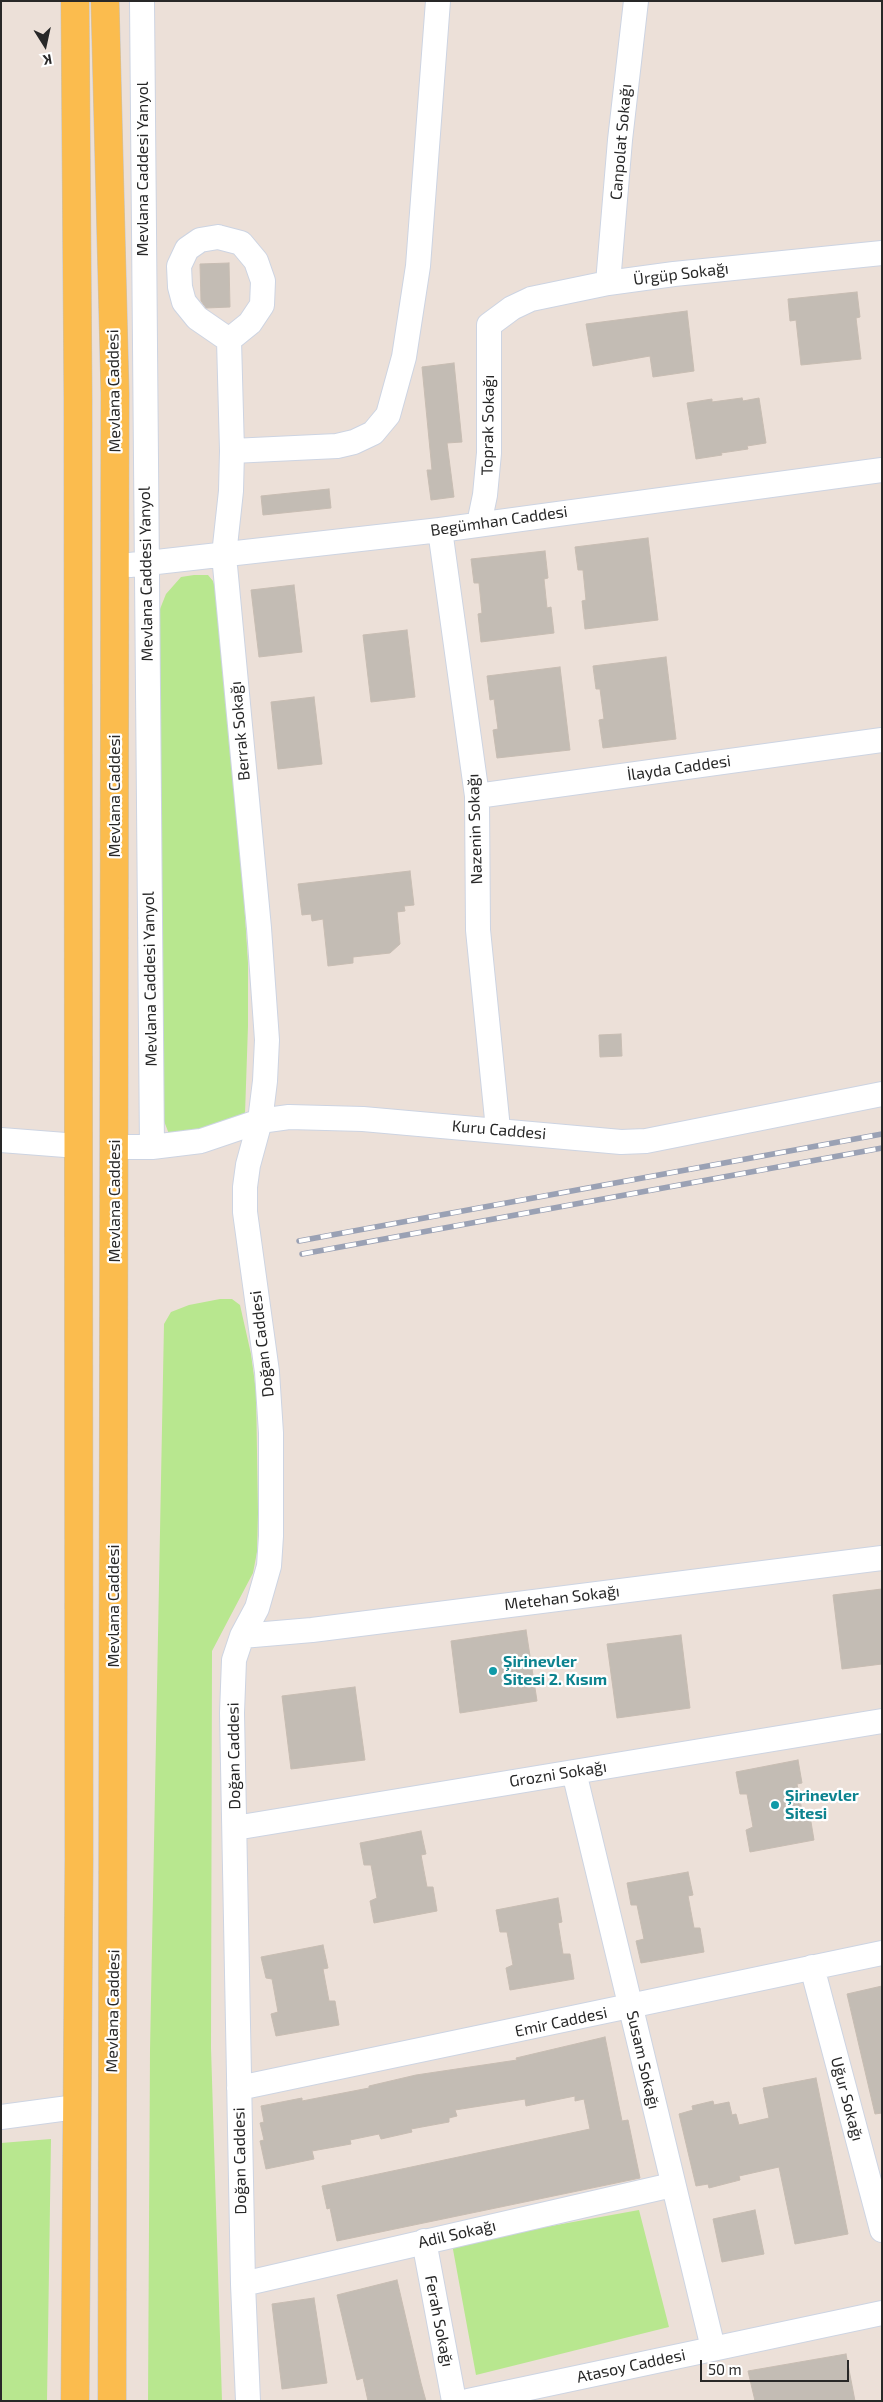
<!DOCTYPE html>
<html>
<head>
<meta charset="utf-8">
<style>
  body { margin:0 }
  #map { position:relative; width:883px; height:2402px; overflow:hidden; background:#ece0d8; font-family:"Exo 2",sans-serif }
  canvas { display:block }
  .frame { position:absolute; inset:0; border:2px solid #282828; pointer-events:none }
  .north { position:absolute; left:20px; top:20px; width:50px; height:50px; -webkit-text-stroke:4px #fff; paint-order:stroke; rotate:170deg; font-size:14px; font-weight:700; line-height:20px; text-align:center; color:#282828 }
  .north::after { content:''; display:block; margin:auto; width:18px; height:22px; background:#282828; clip-path:polygon(50% 0,100% 100%,50% 72%,0 100%) }
  .scale { position:absolute; left:700px; top:2360px; width:149px; height:22px; box-sizing:border-box; border:2px solid #282828; border-top:0; padding-left:6px; font-size:15px; line-height:18px; white-space:nowrap; color:#282828; -webkit-text-stroke:4px #fff; paint-order:stroke }
</style>
</head>
<body>
<div id="map">
<canvas width="883" height="2402"></canvas>
<div class="frame"></div>
<div class="north">K</div>
<div class="scale">50 m</div>
</div>
<script>
const g = document.querySelector('canvas').getContext('2d');
g.lineJoin = 'round';
function paint(path, color) { g.fillStyle = color; g.fill(path, 'evenodd'); }
const shape = rows => new Path2D(rows.map(r => 'M' + r).join(''));
function trace(path, color, width, dash) { g.strokeStyle = color; g.lineWidth = width; g.lineCap = dash ? 'butt' : 'round'; g.setLineDash(dash || []); g.stroke(path); }
function drawText(font, color, halo, rows, align = 'center') {
  g.font = font + ' "Exo 2",sans-serif'; g.lineWidth = 4.5; g.setLineDash([]); g.textBaseline = 'middle'; g.strokeStyle = halo; g.fillStyle = color; for (const [text, x, y, turn = 0] of rows) {
    g.save(); g.translate(x, y); g.rotate((+turn || 0) * Math.PI / 180); g.textAlign = isNaN(turn) ? turn : align; if (halo) g.strokeText(text, 0, 0); g.fillText(text, 0, 0); g.restore();
  }
}
paint(shape([
  [194,575,208,575,213,581,217,593,235,757,248,963,248,1026,245,1114,199,1129,169,1134,164,1121,154,676,156,635,160,609,166,594,181,577],
  [220,1299,232,1299,240,1305,251,1354,256,1391,258,1513,257,1552,253,1573,212,1651,211,2048,222,2401,148,2401,150,2050,164,1324,171,1312,189,1305],
  [51,2139,47,2401,1,2401,1,2143],
  [639,2210,669,2327,476,2375,452,2244]
]), '#b8e78f');
const building = shape([
  [229,263,230,307,206,308,201,301,200,264,229,263],
  [857,292,860,317,856,318,861,359,801,365,796,320,790,321,788,299,857,292],
  [687,311,694,371,653,377,650,356,593,366,586,324,687,311],
  [454,363,462,442,447,443,454,497,431,500,427,470,432,470,422,367,454,363],
  [742,398,743,401,759,398,766,443,747,446,748,449,721,453,722,455,696,459,687,403,712,399,712,402,742,398],
  [329,489,331,508,263,515,261,496,329,489],
  [648,538,658,620,585,629,582,601,586,600,583,570,578,570,575,547,648,538],
  [545,551,548,578,544,579,547,608,551,607,554,633,481,642,478,614,482,613,479,583,474,583,471,559,545,551],
  [294,585,302,652,259,657,251,590,294,585],
  [407,630,415,697,371,702,363,635,407,630],
  [666,657,676,739,603,748,599,720,604,719,600,689,596,689,593,666,666,657],
  [560,667,570,750,497,758,493,730,498,729,494,699,490,700,487,676,560,667],
  [314,697,322,764,278,769,271,702,314,697],
  [410,871,414,905,404,906,405,911,397,912,400,944,390,953,353,957,353,963,328,966,323,919,312,921,311,914,302,915,298,884,410,871],
  [621,1034,622,1056,600,1057,599,1035,621,1034],
  [882,1589,882,1664,842,1669,833,1595,882,1589],
  [526,1630,537,1701,460,1713,451,1641,526,1630],
  [681,1635,690,1708,617,1718,607,1644,681,1635],
  [355,1687,365,1760,291,1769,282,1696,355,1687],
  [798,1760,802,1783,797,1784,803,1816,810,1816,814,1840,750,1852,746,1830,753,1827,747,1794,740,1794,736,1772,798,1760],
  [421,1831,426,1854,421,1855,427,1887,433,1887,437,1911,374,1923,370,1901,377,1898,371,1865,364,1865,360,1843,421,1831],
  [688,1872,693,1895,688,1896,694,1928,700,1928,704,1952,641,1963,636,1941,644,1939,637,1905,631,1905,627,1883,688,1872],
  [558,1898,562,1922,558,1923,563,1954,570,1954,574,1979,510,1990,506,1968,513,1965,507,1932,500,1932,496,1910,558,1898],
  [323,1945,328,1968,323,1969,329,2001,335,2001,339,2025,276,2036,271,2014,278,2012,272,1979,266,1978,261,1957,323,1945],
  [882,1986,882,2113,875,2114,847,1994,882,1986],
  [605,2037,622,2121,628,2120,640,2178,337,2241,330,2208,327,2209,322,2186,590,2129,584,2099,575,2101,575,2096,526,2106,525,2099,455,2110,457,2116,449,2118,449,2122,411,2129,412,2132,381,2139,379,2134,350,2140,351,2144,312,2151,314,2159,266,2169,260,2141,264,2140,260,2123,264,2122,261,2106,302,2098,302,2101,369,2088,369,2086,416,2075,517,2060,516,2058,605,2037],
  [816,2078,848,2234,795,2244,779,2167,739,2176,740,2180,709,2188,708,2184,696,2186,679,2114,693,2110,692,2106,713,2101,714,2105,729,2102,732,2115,736,2114,739,2125,769,2118,763,2088,816,2078],
  [755,2210,764,2254,722,2262,713,2219,755,2210],
  [397,2280,421,2383,426,2401,368,2401,363,2378,357,2380,337,2295,397,2280],
  [314,2298,327,2383,282,2389,272,2304,314,2298],
  [846,2354,855,2401,755,2401,748,2371,846,2354]
]);
paint(building, '#c3bcb4');
trace(building, '#c7bcb2', 1);
const minor = shape([
  [142,1,152,1147],
  [218,237,241,243,256,261,263,281,262,305,250,323,229,340,197,318,184,302,180,287,179,266,187,249,200,240,218,237],
  [608,283,620,140,636,1],
  [229,340,232,451,231,491,224,555,259,928,267,1040,265,1081,260,1121,248,1165,245,1187,245,1212,267,1372,271,1433,271,1536,269,1566,257,1608,242,1636,234,1660,232,1713,243,2284,248,2401],
  [232,451,337,446,354,442,373,433,388,415,404,357,418,266,438,1],
  [479,524,485,495,489,453,489,325,512,308,531,299,608,283,674,274,882,253],
  [440,530,477,796,478,930,498,1129],
  [130,565,440,530,882,470],
  [477,796,882,740],
  [1,1140,78,1146],
  [115,1147,152,1147,201,1141,260,1121,289,1117,363,1119,621,1142,646,1141,882,1094],
  [242,1636,312,1630,882,1558],
  [574,1772,713,2348],
  [235,1828,882,1721],
  [812,1967,882,2230],
  [239,2088,882,1953],
  [1,2117,76,2107],
  [424,2241,454,2401],
  [243,2284,672,2185],
  [468,2401,882,2313]
]);
const major = shape([
  [75,1,78,399,79,1858,75,2401],
  [105,1,115,393,112,2401]
]);
trace(minor, '#cdd4e2', 26);
trace(major, '#c3c3c3', 29);
trace(minor, '#fff', 24);
trace(major, '#fbbc4e', 28);
const rail = shape([
  [299,1241,882,1134],
  [302,1254,882,1148]
]);
trace(rail, '#9aa1b4', 5.5);
trace(rail, '#fff', 4, [11]);
for (const [x, y, r, color] of [
  [493,1671,5,"#0f9aa8"],
  [775,1805,5,"#0f9aa8"]
]) { const dot = new Path2D(); dot.arc(x, y, r, 0, 2 * Math.PI); g.fillStyle = color; g.fill(dot); trace(dot, '#fff', 2); }
drawText('16px', '#282828', '#fff', [
  ["Canpolat Sokağı",621,142,-85],
  ["Mevlana Caddesi Yanyol",143,169,-90],
  ["Ürgüp Sokağı",681,274,-7],
  ["Mevlana Caddesi",114,391,-91],
  ["Toprak Sokağı",488,425,-89],
  ["Begümhan Caddesi",499,521,-8],
  ["Mevlana Caddesi Yanyol",146,574,-91],
  ["Berrak Sokağı",240,731,-95],
  ["İlayda Caddesi",679,768,-8],
  ["Mevlana Caddesi",115,796,-90],
  ["Nazenin Sokağı",475,829,-92],
  ["Mevlana Caddesi Yanyol",150,979,-91],
  ["Kuru Caddesi",499,1130,5],
  ["Mevlana Caddesi",115,1201,-90],
  ["Doğan Caddesi",262,1344,-97],
  ["Metehan Sokağı",562,1598,-7],
  ["Mevlana Caddesi",114,1606,-90],
  ["Doğan Caddesi",234,1756,-91],
  ["Grozni Sokağı",558,1774,-9],
  ["Mevlana Caddesi",113,2011,-89],
  ["Emir Caddesi",561,2022,-12],
  ["Susam Sokağı",643,2060,77],
  ["Uğur Sokağı",847,2099,75],
  ["Doğan Caddesi",240,2161,-91],
  ["Adil Sokağı",457,2234,-13],
  ["Ferah Sokağı",439,2321,79],
  ["Atasoy Caddesi",631,2366,-12]
]);
drawText('bold 16px', '#0d838f', '#fff', [
  ["Şirinevler",503,1662],
  ["Sitesi 2. Kısım",503,1680],
  ["Şirinevler",785,1796],
  ["Sitesi",785,1814]
], 'left');
</script>
</body>
</html>
